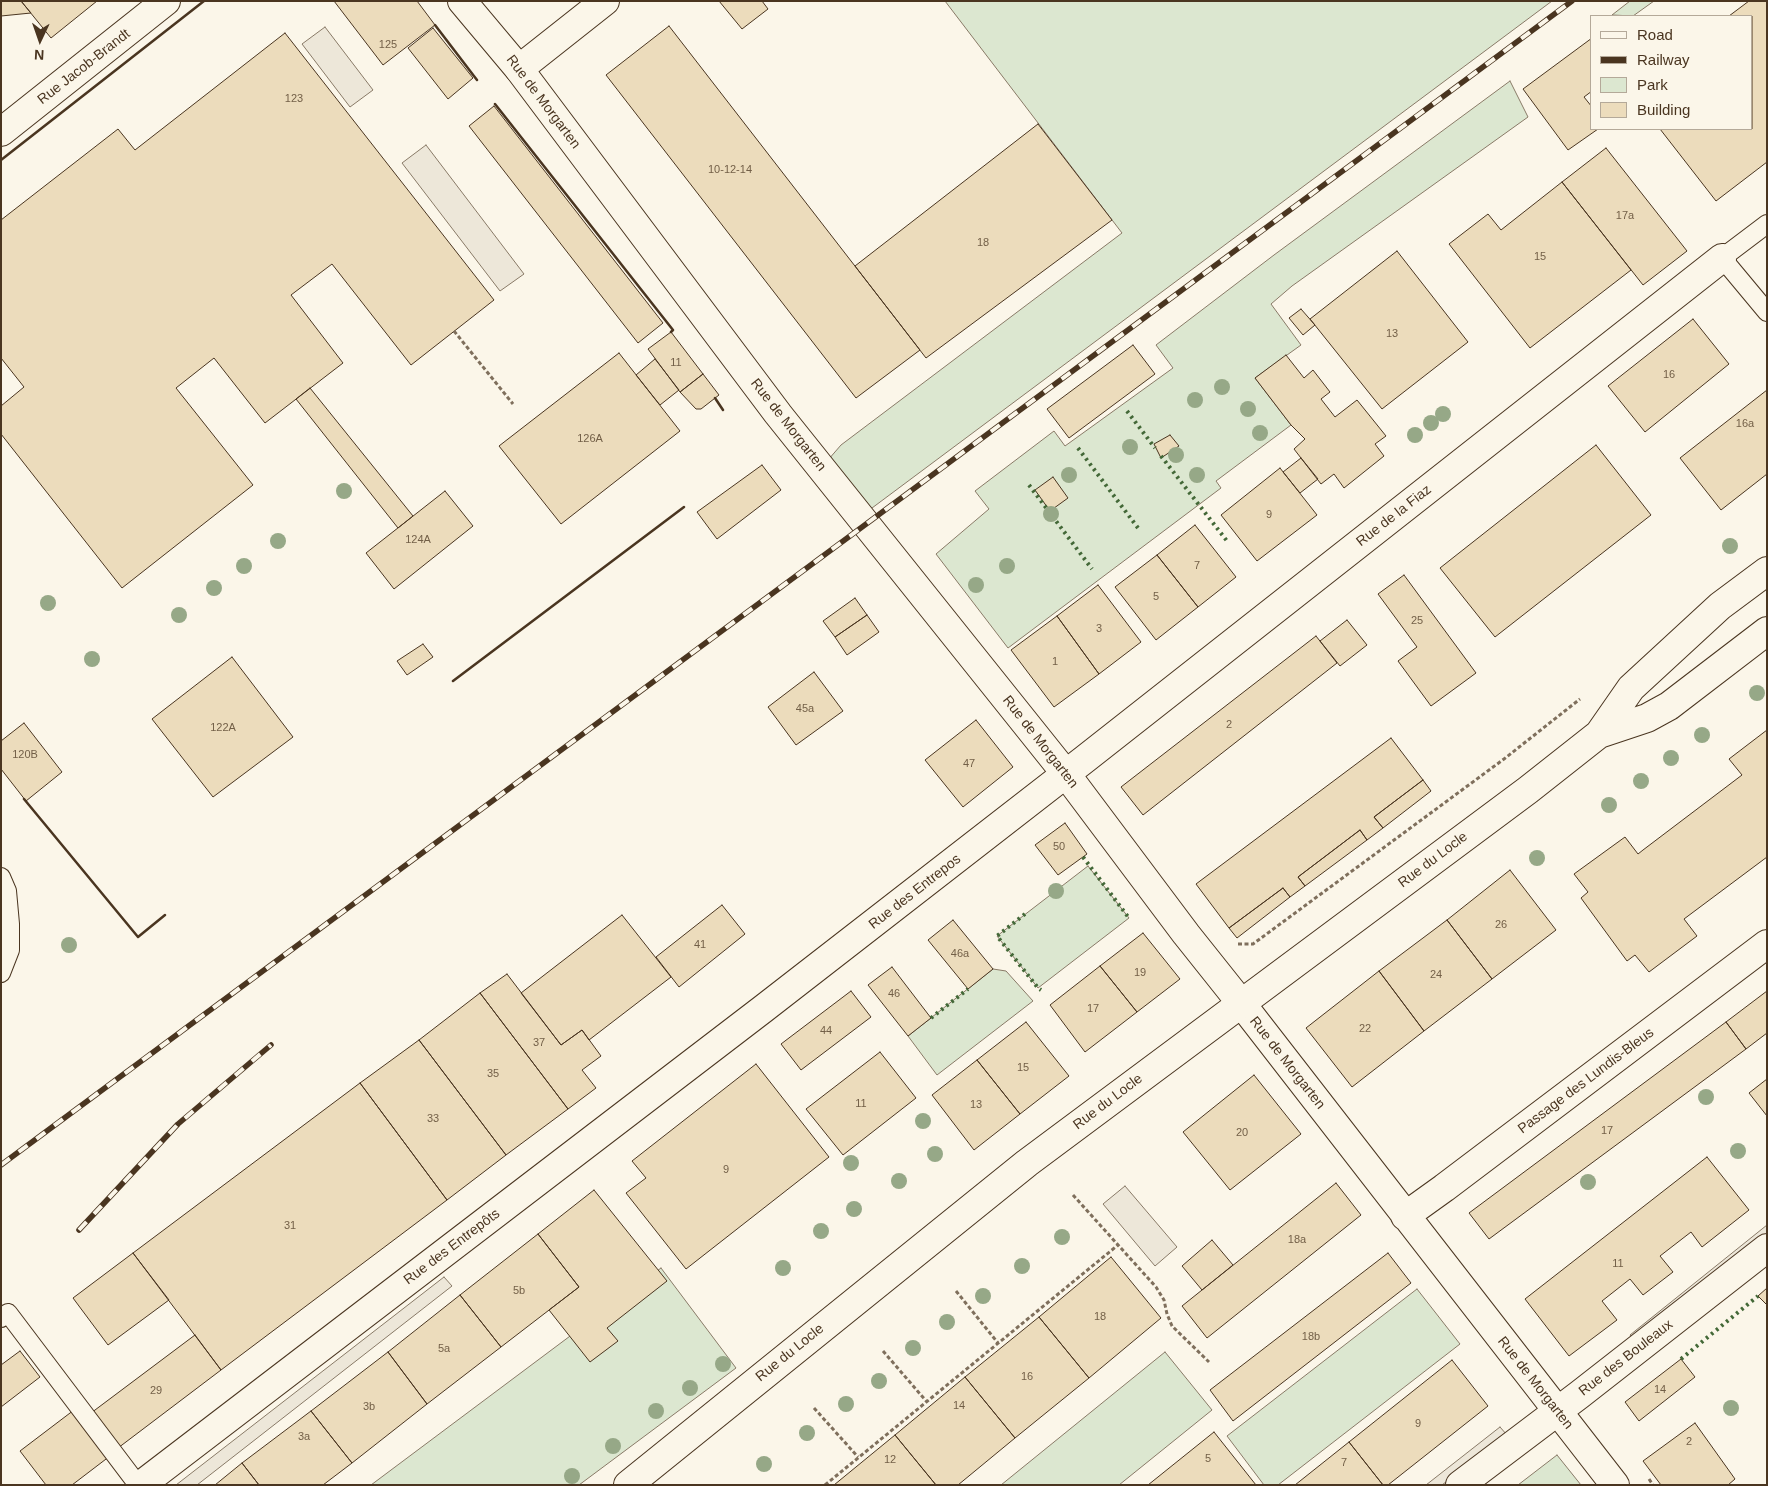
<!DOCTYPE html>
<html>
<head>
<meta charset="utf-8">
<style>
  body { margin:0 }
  #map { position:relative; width:1768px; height:1486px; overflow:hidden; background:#fbf6e9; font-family:Helvetica,sans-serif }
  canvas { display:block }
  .frame { position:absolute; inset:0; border:2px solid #4a3520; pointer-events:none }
  .legend { position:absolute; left:1590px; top:15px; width:162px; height:115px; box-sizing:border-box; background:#fbf6e9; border:1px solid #b4a999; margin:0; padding:6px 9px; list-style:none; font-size:15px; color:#4a3520 }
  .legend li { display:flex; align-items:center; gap:10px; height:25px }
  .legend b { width:25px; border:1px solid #b4a999 }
  .north { position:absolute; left:15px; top:15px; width:50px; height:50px; -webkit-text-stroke:4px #fbf6e9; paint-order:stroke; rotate:183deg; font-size:14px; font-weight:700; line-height:20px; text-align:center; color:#4a3520 }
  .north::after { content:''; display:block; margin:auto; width:18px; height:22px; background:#4a3520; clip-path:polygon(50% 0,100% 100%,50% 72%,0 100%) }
</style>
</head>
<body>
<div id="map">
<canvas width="1768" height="1486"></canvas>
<div class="frame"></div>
<ul class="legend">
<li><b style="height:6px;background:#fbf6e9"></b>Road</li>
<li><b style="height:6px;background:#4a3520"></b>Railway</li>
<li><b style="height:14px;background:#dce7d0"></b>Park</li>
<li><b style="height:14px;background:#ecdcbc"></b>Building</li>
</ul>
<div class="north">N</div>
</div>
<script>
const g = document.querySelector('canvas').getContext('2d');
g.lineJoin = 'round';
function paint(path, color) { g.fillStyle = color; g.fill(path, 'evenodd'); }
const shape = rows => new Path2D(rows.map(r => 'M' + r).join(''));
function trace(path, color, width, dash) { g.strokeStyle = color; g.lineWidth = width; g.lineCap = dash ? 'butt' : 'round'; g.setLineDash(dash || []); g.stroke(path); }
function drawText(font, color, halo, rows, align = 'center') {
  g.font = font + ' Helvetica,sans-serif'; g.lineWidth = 4; g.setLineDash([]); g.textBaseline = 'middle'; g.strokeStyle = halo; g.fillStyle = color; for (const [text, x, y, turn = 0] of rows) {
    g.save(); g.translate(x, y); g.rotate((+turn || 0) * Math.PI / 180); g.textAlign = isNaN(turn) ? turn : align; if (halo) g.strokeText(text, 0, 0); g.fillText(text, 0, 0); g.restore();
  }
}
const green = shape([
  [945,1,1552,1,868,511,828,460,841,445,1122,233,945,1],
  [1630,1,1654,1,1633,16,1612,15,1630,1],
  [1510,81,1528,117,1292,286,1271,304,1301,345,1255,378,1291,425,1216,481,1221,488,1008,648,936,554,989,509,975,491,1054,431,1065,446,1173,368,1156,345,1274,255,1510,81],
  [1088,866,1129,918,1038,988,997,936,1088,866],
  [993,969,1006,971,1033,1001,937,1075,908,1036,993,969],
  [661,1268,736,1368,579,1485,371,1485,661,1268],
  [1417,1289,1460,1344,1278,1485,1264,1485,1227,1436,1417,1289],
  [1165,1352,1212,1410,1119,1485,1001,1485,1165,1352],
  [1557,1455,1581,1485,1518,1485,1557,1455]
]);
paint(green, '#dce7d0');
trace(green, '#887966', 1);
const parking = shape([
  [325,27,373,90,350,107,302,44,325,27],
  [426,145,524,274,500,291,402,163,426,145],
  [1125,1186,1177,1247,1155,1266,1103,1204,1125,1186],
  [1767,1225,1767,1238,1636,1343,1630,1335,1767,1225],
  [444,1277,452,1286,197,1485,176,1485,444,1277],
  [1500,1427,1507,1435,1442,1485,1426,1485,1500,1427]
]);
paint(parking, '#ede7d9');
trace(parking, '#887966', 1);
const building = shape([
  [1,1,21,1,31,13,1,16,1,1],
  [21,1,97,1,51,38,21,1],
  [334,1,417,1,435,25,383,65,334,1],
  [719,1,762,1,768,9,742,29,719,1],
  [1749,1,1767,1,1767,162,1716,201,1660,129,1752,129,1752,16,1729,16,1749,1],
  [669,26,920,350,856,398,606,75,669,26],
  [433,28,473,78,448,99,408,48,433,28],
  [285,33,494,300,411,365,332,264,291,295,343,363,265,423,214,358,176,388,253,485,122,588,1,434,1,406,24,387,1,358,1,220,118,129,135,150,285,33],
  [1592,38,1592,91,1584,97,1592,107,1592,129,1598,129,1568,150,1523,89,1592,38],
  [494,106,663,323,638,343,469,126,494,106],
  [1038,124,1112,220,926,358,855,266,1038,124],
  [1606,148,1687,251,1643,285,1562,182,1606,148],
  [1562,182,1631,270,1530,348,1449,244,1488,214,1501,230,1562,182],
  [1397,251,1468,342,1382,409,1310,319,1397,251],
  [1301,309,1315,325,1303,335,1289,318,1301,309],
  [1693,319,1729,364,1645,432,1608,386,1693,319],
  [671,332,703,374,680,392,648,349,671,332],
  [1133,345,1155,374,1069,438,1047,409,1133,345],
  [619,353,680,431,561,524,499,446,619,353],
  [1286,355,1304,378,1313,370,1330,392,1321,399,1335,417,1357,400,1386,436,1375,444,1384,456,1344,488,1334,474,1321,484,1294,449,1305,439,1291,425,1255,378,1286,355],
  [655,359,679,390,660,405,636,375,655,359],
  [703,374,719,395,701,409,696,409,680,392,703,374],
  [310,388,413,516,398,528,296,399,310,388],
  [1767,390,1767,474,1721,510,1680,458,1767,390],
  [1170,435,1179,446,1161,458,1154,444,1170,435],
  [1596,445,1651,515,1495,637,1440,568,1596,445],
  [1301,458,1318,479,1300,493,1283,472,1301,458],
  [762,465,781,490,717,539,697,512,762,465],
  [1280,468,1317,515,1257,561,1221,515,1280,468],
  [1053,477,1068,498,1050,511,1035,490,1053,477],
  [445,491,473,526,394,589,366,553,445,491],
  [1195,525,1236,577,1198,607,1157,555,1195,525],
  [1157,555,1198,607,1156,640,1115,587,1157,555],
  [1404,575,1476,673,1431,706,1398,661,1417,647,1378,594,1404,575],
  [1098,585,1141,642,1099,674,1057,616,1098,585],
  [855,598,867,615,835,637,823,621,855,598],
  [867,615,879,632,847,655,835,637,867,615],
  [1057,616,1099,674,1054,707,1011,650,1057,616],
  [1347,620,1367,645,1340,666,1320,641,1347,620],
  [1316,636,1337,663,1143,815,1121,787,1316,636],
  [423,644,433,657,407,675,397,661,423,644],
  [232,657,293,737,213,797,152,719,232,657],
  [814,672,843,711,796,745,768,707,814,672],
  [976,720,1013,767,963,807,925,760,976,720],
  [24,723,62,772,26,801,1,769,1,741,24,723],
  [1767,730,1767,857,1684,919,1697,936,1649,972,1635,955,1627,961,1581,898,1588,892,1574,874,1625,837,1638,854,1643,850,1742,775,1729,759,1767,730],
  [1391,738,1423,780,1374,817,1383,828,1367,840,1360,830,1298,877,1305,886,1290,897,1283,888,1229,928,1196,884,1391,738],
  [1423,780,1431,791,1383,828,1374,817,1423,780],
  [1065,823,1087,854,1058,875,1035,845,1065,823],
  [1360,830,1367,840,1305,886,1298,877,1360,830],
  [1510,870,1556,930,1492,979,1447,920,1510,870],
  [1283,888,1290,897,1237,938,1229,928,1283,888],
  [722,905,745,934,679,987,656,957,722,905],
  [622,915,671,977,589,1040,582,1030,561,1045,521,993,622,915],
  [953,920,993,969,968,989,928,940,953,920],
  [1447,920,1492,979,1424,1031,1379,971,1447,920],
  [1143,933,1180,979,1137,1012,1100,966,1143,933],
  [1100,966,1137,1012,1085,1052,1050,1005,1100,966],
  [892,967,931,1018,908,1036,868,985,892,967],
  [1379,971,1424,1031,1352,1087,1306,1028,1379,971],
  [507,974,561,1045,582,1030,601,1056,582,1070,596,1088,568,1109,480,993,507,974],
  [851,991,871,1017,801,1070,781,1044,851,991],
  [1767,991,1767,1033,1746,1049,1726,1022,1767,991],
  [480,993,568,1109,506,1155,419,1040,480,993],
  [1026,1022,1069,1076,1020,1114,977,1060,1026,1022],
  [1726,1022,1746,1049,1489,1239,1469,1213,1726,1022],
  [419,1040,506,1155,447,1200,360,1083,419,1040],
  [880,1052,916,1098,843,1155,806,1109,880,1052],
  [977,1060,1020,1114,974,1150,932,1095,977,1060],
  [756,1064,829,1157,686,1269,626,1193,646,1178,632,1161,756,1064],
  [1254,1075,1301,1134,1230,1190,1183,1132,1254,1075],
  [1767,1079,1767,1116,1749,1093,1767,1079],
  [360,1083,447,1200,221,1370,133,1253,360,1083],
  [1707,1157,1749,1210,1702,1247,1691,1232,1660,1256,1673,1272,1643,1295,1630,1279,1602,1301,1617,1320,1569,1356,1525,1299,1707,1157],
  [1336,1183,1361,1215,1207,1338,1182,1306,1336,1183],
  [594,1190,667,1281,607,1328,618,1341,590,1362,549,1310,579,1287,538,1234,594,1190],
  [538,1234,579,1287,501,1347,460,1295,538,1234],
  [1212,1240,1233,1265,1202,1290,1182,1266,1212,1240],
  [133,1253,169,1300,108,1345,73,1298,133,1253],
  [1388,1253,1411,1283,1233,1421,1210,1390,1388,1253],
  [1111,1257,1161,1318,1089,1378,1039,1317,1111,1257],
  [1767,1288,1767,1305,1758,1296,1767,1288],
  [460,1295,501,1347,427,1404,388,1352,460,1295],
  [1039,1317,1089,1378,1015,1438,965,1377,1039,1317],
  [195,1335,221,1370,118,1448,91,1413,195,1335],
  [20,1351,40,1377,1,1407,1,1365,20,1351],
  [388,1352,427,1404,352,1463,311,1411,388,1352],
  [1681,1359,1695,1377,1639,1421,1625,1402,1681,1359],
  [1452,1360,1488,1406,1388,1485,1383,1485,1349,1442,1452,1360],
  [965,1377,1015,1438,958,1485,936,1485,895,1435,965,1377],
  [74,1410,110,1456,72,1485,46,1485,20,1451,74,1410],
  [311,1411,352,1463,323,1485,259,1485,242,1463,311,1411],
  [1695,1423,1735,1479,1728,1485,1661,1485,1643,1461,1695,1423],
  [1214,1432,1256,1485,1148,1485,1214,1432],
  [895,1435,936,1485,834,1485,895,1435],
  [1349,1442,1383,1485,1295,1485,1349,1442],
  [242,1463,259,1485,215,1485,242,1463]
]);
paint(building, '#ecdcbc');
trace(building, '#4a3520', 1);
const lane = shape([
  [1767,224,1722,258,1767,312],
  [1,877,7,891,10,924,10,950,1,973],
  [1,1318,8,1313,138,1485]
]);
const street = shape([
  [519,69,605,1],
  [1,132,166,1],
  [1241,1003,1615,1485],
  [1405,1216,1444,1188,1767,944],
  [141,1485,763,1009,1085,759,1722,258],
  [1460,1485,1579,1395,1767,1248]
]);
const secondary = shape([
  [462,1,519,69,778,414,1066,774,1186,934,1241,1003]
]);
const primary = shape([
  [1599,734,1647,718,1669,706,1767,631],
  [628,1485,1027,1163,1528,790,1599,734,1631,688,1720,606,1767,571]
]);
trace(lane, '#4a3520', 20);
trace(street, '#4a3520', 30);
trace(secondary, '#4a3520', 30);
trace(primary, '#4a3520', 30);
trace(shape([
  [454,331,513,404],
  [1238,944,1253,944,1504,759,1580,699],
  [1073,1195,1156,1287,1164,1300,1167,1314,1172,1326,1209,1362],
  [956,1291,998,1343],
  [883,1351,927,1402],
  [814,1408,858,1457],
  [1649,1479,1653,1485],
  [825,1485,1118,1245]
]), '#7f6f5c', 3, [4, 2.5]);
trace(lane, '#fbf6e9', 18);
trace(street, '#fbf6e9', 28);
trace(secondary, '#fbf6e9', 28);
trace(primary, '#fbf6e9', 28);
const rail = shape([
  [1,1165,1572,1],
  [79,1230,178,1124,271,1045]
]);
trace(rail, '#4a3520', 5.5);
trace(rail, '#fbf6e9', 4, [11]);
trace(shape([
  [1127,411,1155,448],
  [1078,448,1138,528],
  [1161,456,1227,541],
  [1029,485,1092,569],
  [1083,857,1129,918],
  [1025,914,997,936,1038,988,1041,990],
  [931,1018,968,989],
  [1681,1359,1758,1296]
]), '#436837', 4, [2.5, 4]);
trace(shape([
  [435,25,477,80],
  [495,104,673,330,671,332],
  [1,160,204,1],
  [715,398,723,410],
  [453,681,684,507],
  [24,799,138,937,165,915]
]), '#4a3520', 2.5);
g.fillStyle = '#96a887';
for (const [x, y] of [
  [1222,387],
  [1195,400],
  [1248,409],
  [1443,414],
  [1431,423],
  [1260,433],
  [1415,435],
  [1130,447],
  [1176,455],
  [1069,475],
  [1197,475],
  [344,491],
  [1051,514],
  [278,541],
  [1730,546],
  [244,566],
  [1007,566],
  [976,585],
  [214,588],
  [48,603],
  [179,615],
  [92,659],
  [1757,693],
  [1702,735],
  [1671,758],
  [1641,781],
  [1609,805],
  [1537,858],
  [1056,891],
  [69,945],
  [1706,1097],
  [923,1121],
  [1738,1151],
  [935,1154],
  [851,1163],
  [899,1181],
  [1588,1182],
  [854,1209],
  [821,1231],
  [1062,1237],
  [1022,1266],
  [783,1268],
  [983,1296],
  [947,1322],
  [913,1348],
  [723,1364],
  [879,1381],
  [690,1388],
  [846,1404],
  [1731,1408],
  [656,1411],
  [807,1433],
  [613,1446],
  [764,1464],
  [572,1476]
]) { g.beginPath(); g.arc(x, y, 8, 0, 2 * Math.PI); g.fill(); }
drawText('11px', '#725f47', null, [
  ["125",388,45],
  ["123",294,99],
  ["10-12-14",730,170],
  ["17a",1625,216],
  ["18",983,243],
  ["15",1540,257],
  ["13",1392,334],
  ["11",676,363],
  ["16",1669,375],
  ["16a",1745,424],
  ["126A",590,439],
  ["9",1269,515],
  ["124A",418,540],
  ["7",1197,566],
  ["5",1156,597],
  ["25",1417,621],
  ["3",1099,629],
  ["1",1055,662],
  ["45a",805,709],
  ["2",1229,725],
  ["122A",223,728],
  ["120B",25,755],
  ["47",969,764],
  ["50",1059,847],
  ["26",1501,925],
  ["41",700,945],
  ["46a",960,954],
  ["19",1140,973],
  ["24",1436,975],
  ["46",894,994],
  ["17",1093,1009],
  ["22",1365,1029],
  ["44",826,1031],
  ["37",539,1043],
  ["15",1023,1068],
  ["35",493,1074],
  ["11",861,1104],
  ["13",976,1105],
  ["33",433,1119],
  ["17",1607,1131],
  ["20",1242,1133],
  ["9",726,1170],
  ["31",290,1226],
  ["18a",1297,1240],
  ["11",1618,1264],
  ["5b",519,1291],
  ["18",1100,1317],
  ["18b",1311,1337],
  ["5a",444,1349],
  ["16",1027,1377],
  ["14",1660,1390],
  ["29",156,1391],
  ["14",959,1406],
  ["3b",369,1407],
  ["9",1418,1424],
  ["3a",304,1437],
  ["2",1689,1442],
  ["5",1208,1459],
  ["12",890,1460],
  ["7",1344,1463]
]);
drawText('14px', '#4a3520', '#fbf6e9', [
  ["Rue Jacob-Brandt",84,67,-38],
  ["Rue de Morgarten",543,102,53],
  ["Rue de Morgarten",788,425,52],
  ["Rue de la Fiaz",1394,516,-38],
  ["Rue de Morgarten",1040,742,52],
  ["Rue du Locle",1433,860,-37],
  ["Rue des Entrepos",915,892,-38],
  ["Rue de Morgarten",1287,1063,52],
  ["Passage des Lundis-Bleus",1586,1081,-37],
  ["Rue du Locle",1108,1102,-37],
  ["Rue des Entrepôts",452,1247,-37],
  ["Rue du Locle",790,1353,-39],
  ["Rue des Bouleaux",1626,1358,-38],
  ["Rue de Morgarten",1535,1383,52]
]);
</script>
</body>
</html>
